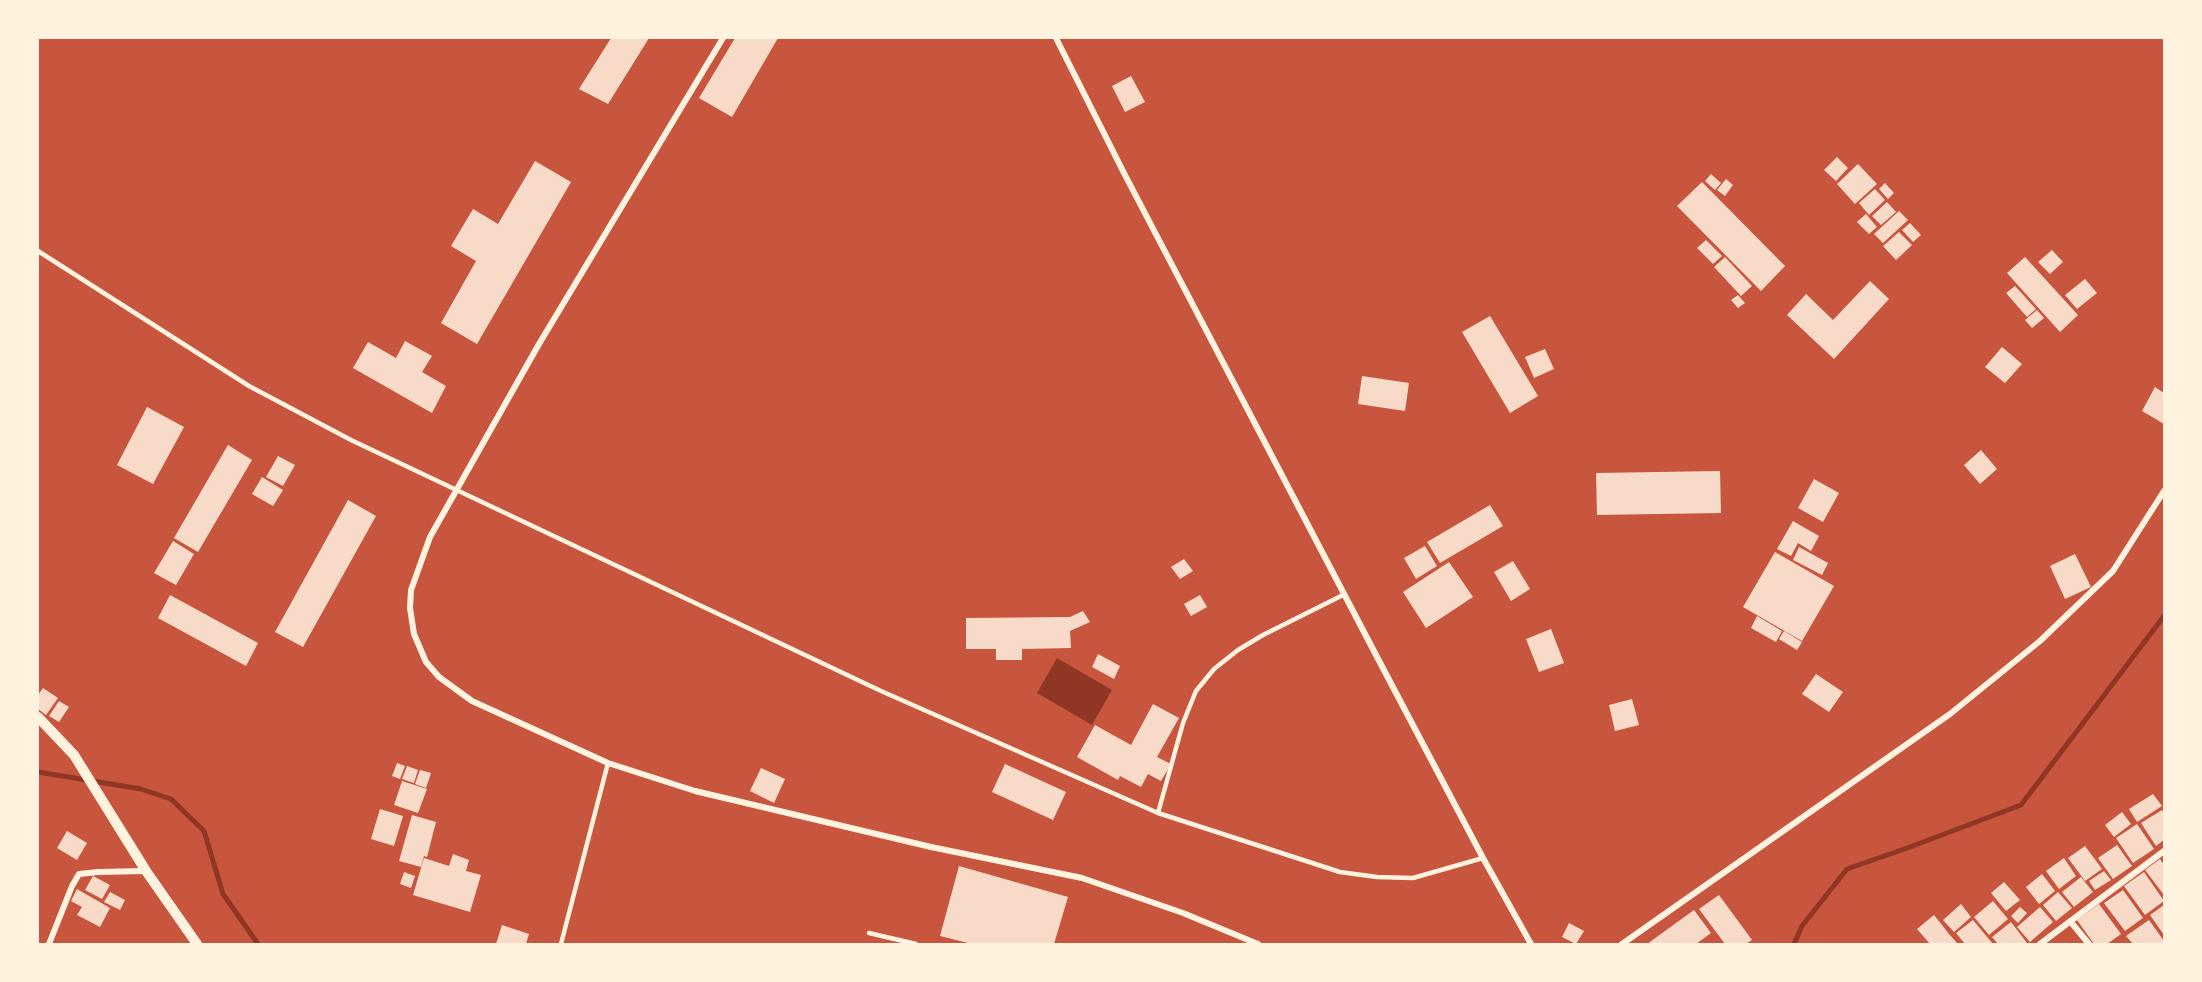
<!DOCTYPE html>
<html>
<head>
<meta charset="utf-8">
<style>
  body { margin:0 }
  #map { position:relative; width:2202px; height:982px; overflow:hidden; background:#c8553d; font-family:"Noto Serif",serif }
  canvas { display:block }
  .frame { position:absolute; inset:0; border:39px solid #fff3e0; pointer-events:none }
</style>
</head>
<body>
<div id="map">
<canvas width="2202" height="982"></canvas>
<div class="frame"></div>
</div>
<script>
const g = document.querySelector('canvas').getContext('2d');
g.lineJoin = 'round';
function paint(path, color) { g.fillStyle = color; g.fill(path, 'evenodd'); }
const shape = rows => new Path2D(rows.map(r => 'M' + r).join(''));
function trace(path, color, width, dash) { g.strokeStyle = color; g.lineWidth = width; g.lineCap = dash ? 'butt' : 'round'; g.setLineDash(dash || []); g.stroke(path); }
paint(shape([
  [1057,658,1112,690,1092,725,1037,693]
]), '#8f3625');
trace(shape([
  [38,772,141,789,171,799,204,831,223,894,258,944],
  [1794,944,1802,926,1847,869,1910,847,2021,805,2164,616]
]), '#8f3625', 5);
paint(shape([
  [611,38,649,38,608,104,579,89],
  [735,38,778,38,732,117,699,98],
  [1131,76,1145,102,1125,112,1112,86],
  [1837,157,1848,168,1836,181,1824,170],
  [535,161,571,182,477,344,441,323,476,261,451,246,473,209,498,224],
  [1858,164,1877,184,1855,204,1837,184],
  [1711,174,1721,183,1715,190,1705,181],
  [1726,179,1733,185,1725,196,1717,190],
  [1702,182,1785,266,1761,291,1677,206],
  [1885,183,1894,193,1888,199,1879,189],
  [1875,189,1885,200,1869,215,1859,203],
  [1887,202,1896,212,1881,225,1872,216],
  [1899,211,1908,220,1883,243,1874,234],
  [1866,214,1877,227,1869,234,1857,222],
  [1910,223,1921,235,1913,242,1902,230],
  [1899,232,1912,245,1896,260,1883,246],
  [1706,240,1722,256,1713,264,1697,248],
  [2052,250,2063,262,2050,274,2038,262],
  [1725,257,1752,286,1741,296,1714,267],
  [2025,257,2078,315,2060,332,2007,273],
  [2085,279,2097,293,2077,309,2065,295],
  [1870,281,1889,299,1834,359,1787,315,1806,294,1833,320],
  [2015,286,2036,309,2027,317,2006,293],
  [1738,295,1745,303,1738,308,1731,300],
  [2037,310,2044,318,2032,328,2025,320],
  [1490,316,1538,396,1510,413,1462,332],
  [405,341,432,356,422,372,446,386,432,413,353,368,368,342,396,358],
  [2002,347,2022,364,2005,383,1985,367],
  [1545,349,1554,369,1534,378,1525,357],
  [1362,376,1409,383,1405,411,1358,404],
  [2155,387,2164,393,2164,424,2142,411],
  [147,407,184,427,153,484,117,465],
  [228,445,252,460,198,552,174,538],
  [1981,450,1997,469,1980,484,1964,465],
  [278,456,295,465,283,486,266,477],
  [1720,471,1721,513,1597,515,1596,473],
  [262,477,283,490,273,506,252,494],
  [1814,479,1839,493,1823,522,1798,508],
  [348,500,376,516,303,647,275,632],
  [1490,505,1503,526,1440,563,1427,542],
  [1793,521,1819,536,1811,551,1798,543,1791,556,1777,549],
  [173,541,194,554,176,585,154,573],
  [1425,546,1437,566,1416,579,1404,558],
  [1799,547,1828,563,1822,575,1793,560],
  [1775,552,1834,586,1802,641,1743,607],
  [2075,554,2091,587,2065,599,2050,566],
  [1184,559,1193,571,1180,579,1171,567],
  [1513,561,1530,589,1511,601,1494,572],
  [1449,562,1473,597,1426,628,1403,592],
  [170,595,258,643,246,666,158,618],
  [1200,595,1207,607,1191,616,1184,604],
  [1083,611,1090,622,1070,631,1071,648,1022,649,1022,660,996,660,996,649,966,649,966,618,1070,617],
  [1757,616,1782,631,1776,642,1751,628],
  [1551,629,1564,663,1539,672,1526,639],
  [1784,631,1802,642,1797,650,1779,639],
  [1098,654,1120,666,1114,679,1092,667],
  [1816,674,1843,692,1829,712,1802,694],
  [43,688,58,698,46,715,38,709,38,695],
  [1632,699,1639,725,1615,731,1609,705],
  [59,701,69,707,59,722,49,716],
  [1153,704,1179,718,1157,757,1171,764,1161,781,1148,774,1141,787,1120,776,1118,780,1077,757,1095,725,1131,745],
  [397,763,405,766,400,779,392,776],
  [1005,764,1066,792,1053,820,992,792],
  [407,766,418,770,414,783,402,779],
  [761,768,785,779,774,803,750,791],
  [420,770,431,773,426,788,415,784],
  [402,781,427,789,418,813,394,805],
  [2153,794,2162,806,2137,822,2129,809],
  [380,809,403,816,394,846,371,839],
  [2162,810,2164,814,2164,840,2156,846,2141,823],
  [2122,812,2131,824,2114,837,2105,825],
  [412,815,436,822,427,857,424,856,421,867,399,861],
  [2137,824,2154,849,2133,863,2116,838],
  [67,831,87,843,77,860,57,848],
  [2117,845,2132,866,2113,879,2098,858],
  [2085,846,2102,869,2085,881,2068,858],
  [453,854,469,860,466,871,481,875,470,912,413,895,424,858,449,866],
  [2064,858,2076,876,2059,889,2046,871],
  [2160,859,2164,865,2164,895,2145,870],
  [959,866,1068,897,1054,944,972,944,940,936],
  [2104,871,2111,880,2095,890,2089,881],
  [404,872,415,876,411,888,400,884],
  [2144,872,2164,901,2145,915,2124,886],
  [2042,874,2055,891,2039,904,2026,887],
  [93,876,110,885,102,899,85,890],
  [2081,877,2093,892,2074,907,2062,892],
  [2004,882,2020,900,2006,911,1991,893],
  [77,889,110,908,100,927,77,915,82,907,71,901],
  [2123,890,2143,918,2125,931,2104,903],
  [110,892,125,900,120,910,104,902],
  [2058,892,2072,908,2056,921,2043,905],
  [1719,895,1752,940,1746,944,1725,944,1699,909],
  [1993,901,2008,919,1989,935,1974,917],
  [1961,904,1971,917,1954,932,1943,920],
  [2099,904,2121,934,2107,944,2094,944,2077,920],
  [2164,905,2164,935,2150,915],
  [2020,907,2027,913,2018,923,2011,916],
  [2040,907,2053,922,2030,942,2017,927],
  [1694,910,1711,933,1696,944,1647,944],
  [1934,915,1949,934,1958,944,1930,944,1917,929],
  [1973,920,1993,944,1965,944,1956,933],
  [2149,920,2164,941,2164,944,2133,944,2126,936],
  [2011,922,2027,943,2025,944,1998,944,1992,937],
  [1569,923,1584,931,1576,944,1562,937],
  [502,925,529,934,526,944,496,944]
]), '#f7dbc8');
trace(shape([
  [38,251,249,386,351,440,881,691,1158,813,1340,872,1377,877,1413,878,1483,858],
  [1158,813,1183,723,1196,691,1214,669,1238,650,1263,635,1345,594],
  [869,933,916,944],
  [561,944,608,763]
]), '#fff3e0', 4.5);
trace(shape([
  [723,38,539,344,430,537,411,590,410,608,414,634,426,662,439,677,472,701,608,763,695,791,931,847,1082,878,1183,913,1258,944],
  [1056,38,1125,175,1376,655,1483,858,1531,944],
  [2070,921,2089,944],
  [49,944,72,886,79,874,98,872,146,871],
  [1622,944,1950,714,2040,641,2113,571,2164,491],
  [2040,944,2164,851]
]), '#fff3e0', 6);
trace(shape([
  [38,717,74,755,146,871,197,944]
]), '#fff3e0', 10);
</script>
</body>
</html>
